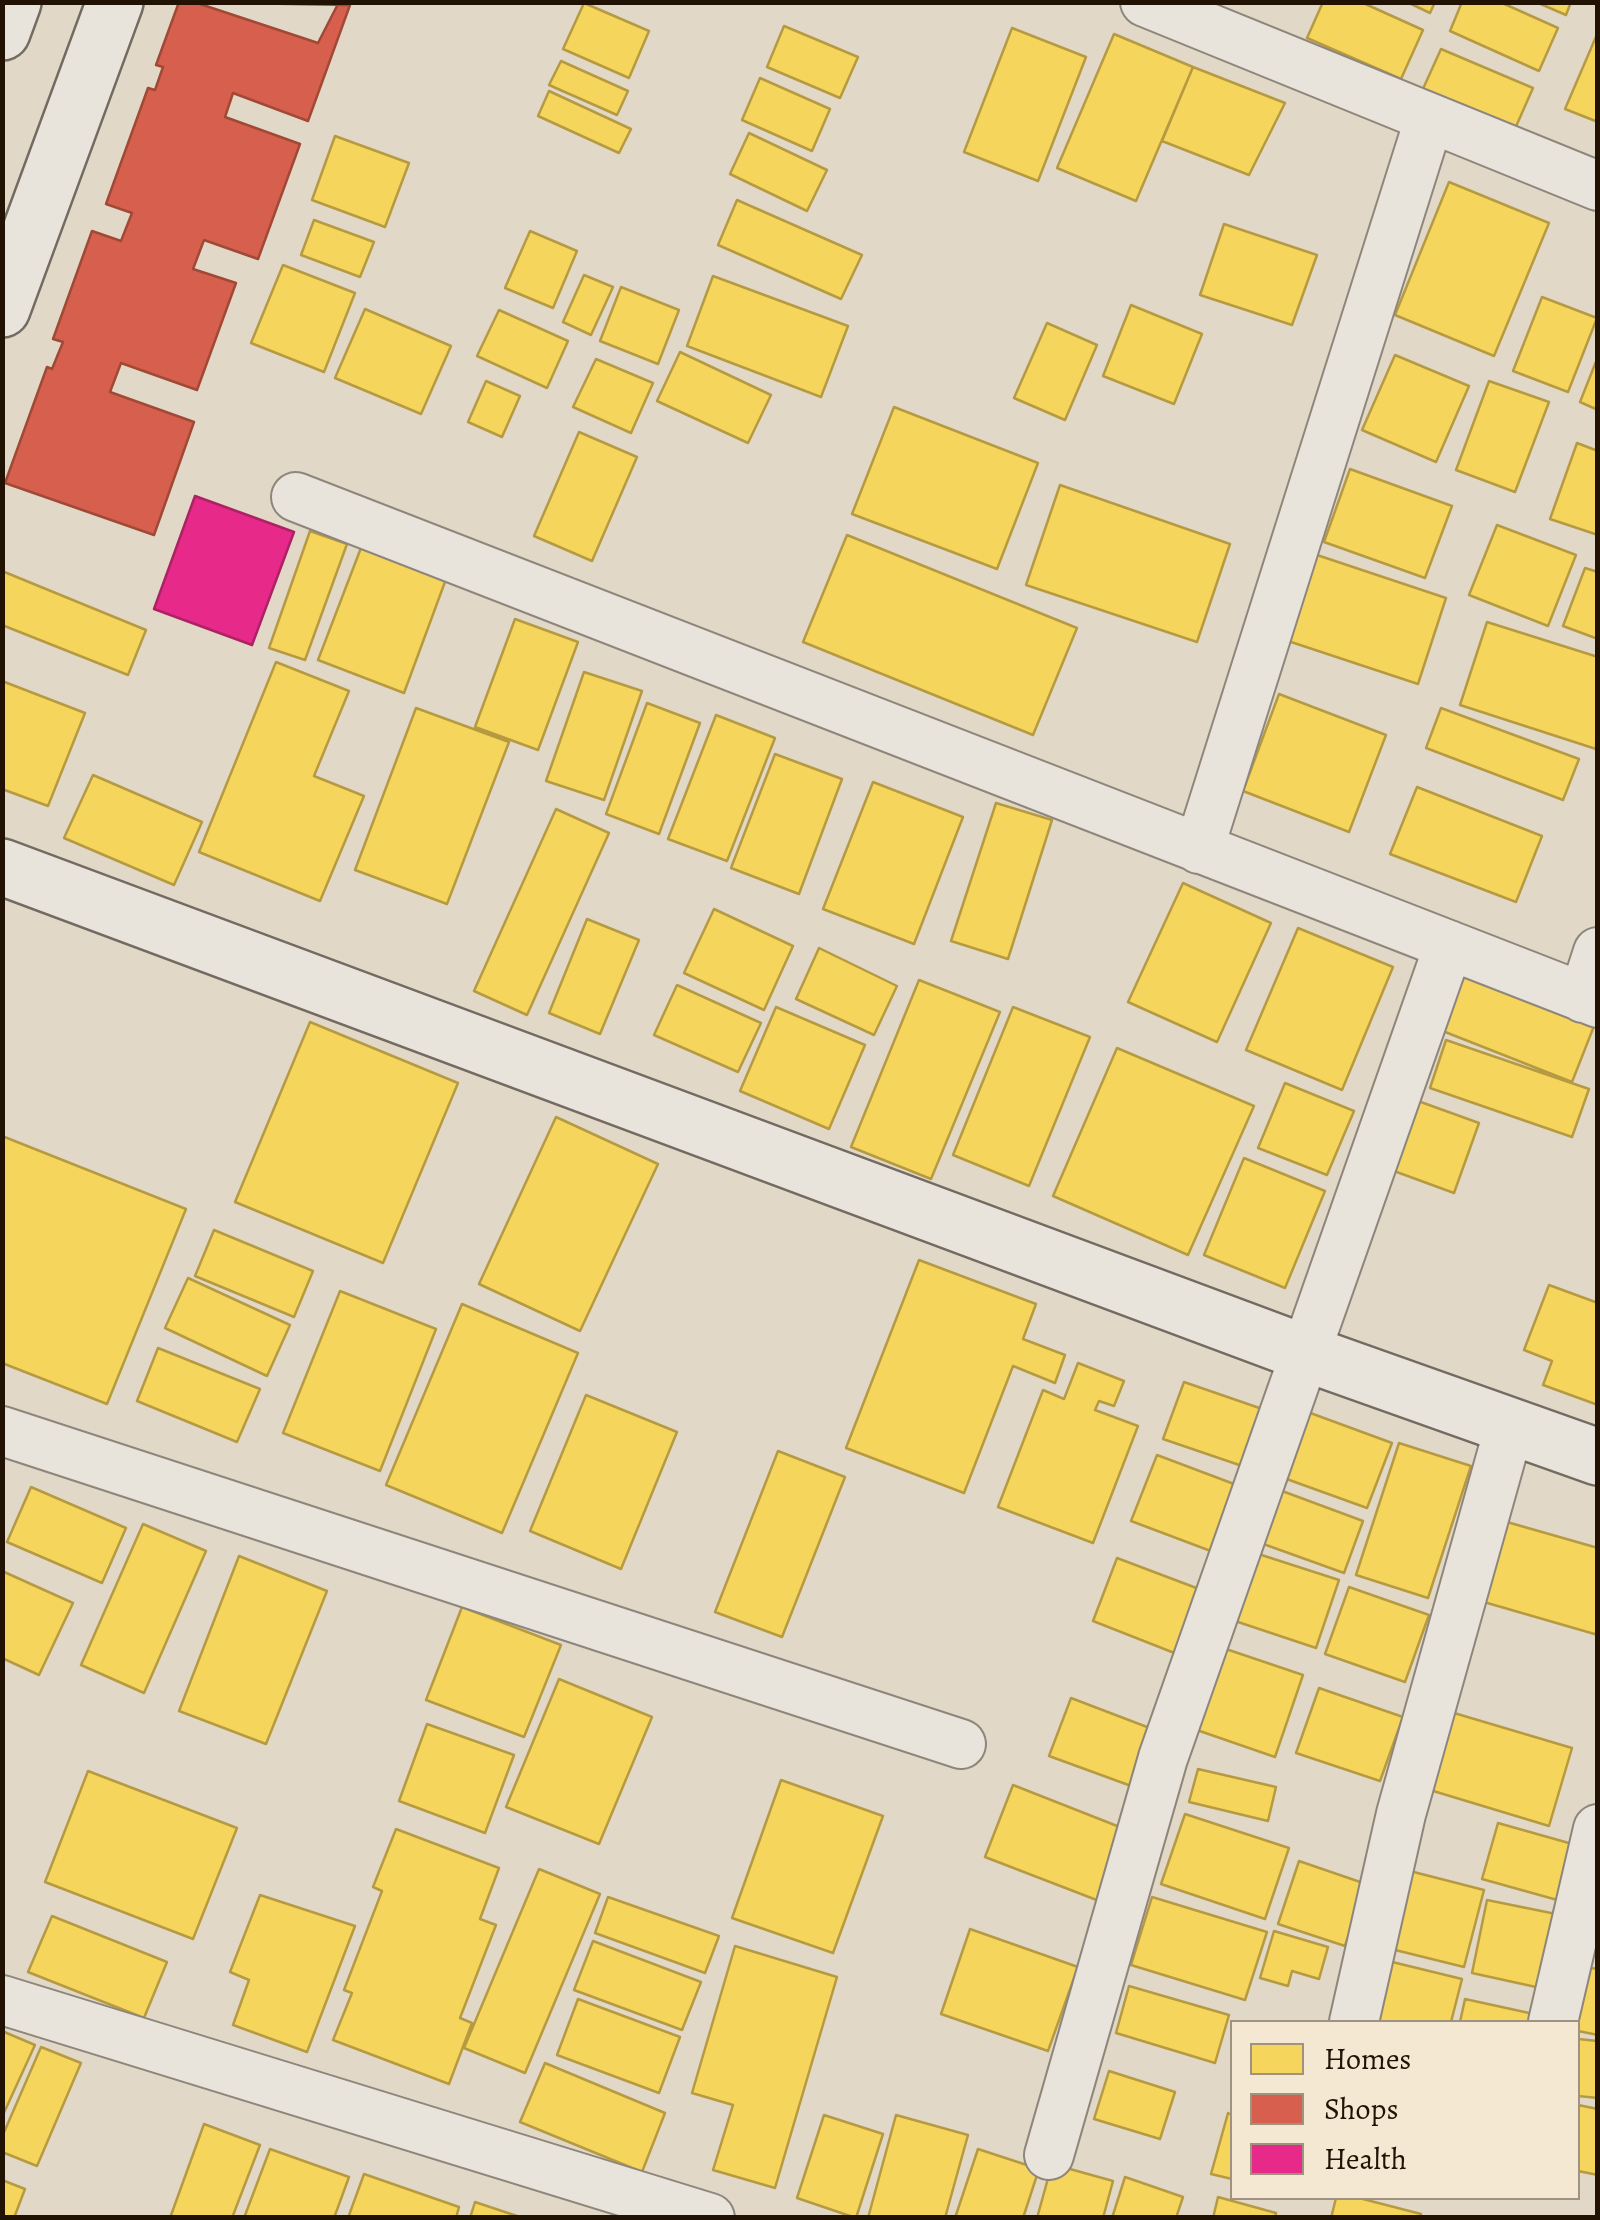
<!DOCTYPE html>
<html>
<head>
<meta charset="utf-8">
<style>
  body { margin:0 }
  #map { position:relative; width:1600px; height:2220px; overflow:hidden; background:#e2d8c7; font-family:Alegreya,serif }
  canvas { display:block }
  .frame { position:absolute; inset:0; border:5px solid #211204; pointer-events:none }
  .legend { position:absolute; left:1230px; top:2020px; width:350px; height:180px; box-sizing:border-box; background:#f4e8d3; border:2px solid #a09280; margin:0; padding:12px 18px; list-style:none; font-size:30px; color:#211204 }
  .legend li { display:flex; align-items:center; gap:20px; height:50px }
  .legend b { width:50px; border:2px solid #a09280 }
</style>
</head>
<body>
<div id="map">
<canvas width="1600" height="2220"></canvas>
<div class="frame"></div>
<ul class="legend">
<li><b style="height:28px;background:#f6d55c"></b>Homes</li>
<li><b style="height:28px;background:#d6604d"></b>Shops</li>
<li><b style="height:28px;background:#e7298a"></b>Health</li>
</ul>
</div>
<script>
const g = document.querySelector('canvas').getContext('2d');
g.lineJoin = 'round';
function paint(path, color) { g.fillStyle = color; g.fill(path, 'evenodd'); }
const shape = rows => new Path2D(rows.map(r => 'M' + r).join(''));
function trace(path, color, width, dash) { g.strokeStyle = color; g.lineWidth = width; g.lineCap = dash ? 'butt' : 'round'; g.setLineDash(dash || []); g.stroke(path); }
const homes = shape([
  [1323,2,1361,2,1423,30,1401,79,1307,38,1323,2],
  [1407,2,1435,2,1430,13,1407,2],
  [1462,2,1500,2,1558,28,1539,71,1450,31,1462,2],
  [1536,2,1571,2,1566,15,1536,2],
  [584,3,649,31,629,78,563,49,584,3],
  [784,26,858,57,840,98,767,67,784,26],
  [1012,28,1086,57,1038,181,964,152,1012,28],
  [1598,32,1598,122,1565,109,1598,32],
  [1114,34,1193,67,1136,201,1057,168,1114,34],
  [1441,49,1533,88,1514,131,1422,91,1441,49],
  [561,61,628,91,617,115,549,85,561,61],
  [1193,67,1285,103,1249,175,1162,141,1193,67],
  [760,78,830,109,812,151,742,120,760,78],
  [549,91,631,129,619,153,538,116,549,91],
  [749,133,827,170,807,211,730,174,749,133],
  [335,136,409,163,385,227,312,200,335,136],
  [1449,182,1549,223,1494,356,1395,315,1449,182],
  [737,200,862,255,841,299,718,245,737,200],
  [314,220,374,242,360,277,301,255,314,220],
  [1224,224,1317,255,1292,325,1200,295,1224,224],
  [530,231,577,251,553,308,505,288,530,231],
  [283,265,355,293,324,372,251,343,283,265],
  [584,275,613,287,591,335,563,322,584,275],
  [713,276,848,326,821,397,687,346,713,276],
  [621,287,679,310,658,364,600,341,621,287],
  [1542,297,1597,318,1568,392,1513,371,1542,297],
  [1131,305,1202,334,1174,404,1103,376,1131,305],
  [365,309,451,346,421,414,335,378,365,309],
  [499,310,568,341,547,388,477,356,499,310],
  [1047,323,1097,345,1065,420,1014,398,1047,323],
  [680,352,771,395,748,443,657,401,680,352],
  [1395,355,1469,386,1436,462,1362,430,1395,355],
  [596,359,653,383,631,433,573,407,596,359],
  [1597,359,1598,359,1598,410,1580,402,1597,359],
  [486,381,520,396,502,437,468,422,486,381],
  [1489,381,1549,402,1515,492,1456,470,1489,381],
  [894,407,1038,463,997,569,852,514,894,407],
  [579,432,637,457,592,561,534,536,579,432],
  [1577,443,1598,451,1598,535,1550,519,1577,443],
  [1350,469,1452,506,1425,578,1324,542,1350,469],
  [1060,485,1230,544,1197,642,1026,585,1060,485],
  [1497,525,1576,555,1548,626,1469,595,1497,525],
  [310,531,347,544,305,660,269,648,310,531],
  [847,535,1077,628,1033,735,803,642,847,535],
  [364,540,449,571,404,693,318,660,364,540],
  [1314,554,1446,598,1418,684,1285,640,1314,554],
  [1585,568,1598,572,1598,639,1563,626,1585,568],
  [2,571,146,630,128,675,2,625,2,571],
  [515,619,578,642,538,750,475,727,515,619],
  [1487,622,1598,657,1596,749,1460,705,1487,622],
  [276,662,349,691,314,776,364,796,320,901,199,852,276,662],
  [584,672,642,691,604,800,546,781,584,672],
  [2,681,85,713,48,806,2,789,2,681],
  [1279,694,1386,735,1349,832,1243,791,1279,694],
  [647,703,700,723,659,834,606,814,647,703],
  [416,708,509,742,447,904,355,870,416,708],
  [1441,708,1579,759,1563,800,1426,748,1441,708],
  [716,715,775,738,727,861,668,839,716,715],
  [775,754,842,779,799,894,731,868,775,754],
  [93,775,202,822,174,885,64,838,93,775],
  [873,782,963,817,914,944,823,909,873,782],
  [1417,787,1542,836,1516,902,1390,854,1417,787],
  [996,803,1052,820,1008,959,951,941,996,803],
  [556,809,609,833,527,1015,474,991,556,809],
  [1183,883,1271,923,1217,1042,1128,1002,1183,883],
  [714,909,793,946,764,1010,684,973,714,909],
  [587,919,639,940,600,1034,549,1013,587,919],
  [1298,928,1393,967,1342,1090,1246,1050,1298,928],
  [819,948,897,986,874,1035,796,999,819,948],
  [1459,967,1596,1021,1572,1082,1435,1028,1459,967],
  [919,980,1000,1012,931,1179,851,1147,919,980],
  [677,985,761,1023,738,1072,654,1035,677,985],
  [776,1007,865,1045,829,1129,740,1091,776,1007],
  [1013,1007,1090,1037,1029,1186,953,1155,1013,1007],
  [310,1022,458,1083,383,1263,235,1202,310,1022],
  [1446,1040,1589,1089,1572,1137,1430,1088,1446,1040],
  [1117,1048,1254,1106,1188,1255,1053,1196,1117,1048],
  [1285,1083,1354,1111,1327,1175,1258,1148,1285,1083],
  [1407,1097,1479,1123,1454,1193,1383,1167,1407,1097],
  [556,1117,658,1164,580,1331,479,1284,556,1117],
  [2,1136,186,1209,107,1404,2,1363,2,1136],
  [1244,1158,1325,1191,1285,1288,1204,1255,1244,1158],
  [214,1230,313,1271,294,1317,195,1276,214,1230],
  [919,1260,1036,1304,1023,1339,1065,1355,1055,1383,1013,1366,964,1493,846,1448,919,1260],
  [188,1278,290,1325,267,1376,165,1328,188,1278],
  [1549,1285,1598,1303,1598,1405,1543,1385,1552,1361,1524,1350,1549,1285],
  [340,1291,436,1329,380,1471,283,1433,340,1291],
  [462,1304,578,1353,502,1533,386,1485,462,1304],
  [158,1348,260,1389,237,1442,137,1401,158,1348],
  [1078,1363,1124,1381,1114,1406,1099,1401,1095,1410,1138,1426,1093,1543,998,1507,1043,1390,1064,1399,1078,1363],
  [1184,1382,1271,1412,1251,1469,1163,1439,1184,1382],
  [586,1395,677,1432,621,1569,530,1531,586,1395],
  [1305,1411,1392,1443,1367,1508,1281,1477,1305,1411],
  [1399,1443,1471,1466,1428,1598,1356,1575,1399,1443],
  [778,1451,845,1477,782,1637,715,1612,778,1451],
  [1157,1455,1250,1490,1224,1556,1131,1521,1157,1455],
  [31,1487,126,1528,102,1583,7,1542,31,1487],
  [1274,1488,1363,1521,1344,1573,1255,1541,1274,1488],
  [1493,1518,1598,1548,1598,1635,1470,1598,1493,1518],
  [143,1524,206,1551,144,1693,81,1665,143,1524],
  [1246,1550,1339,1580,1316,1648,1223,1617,1246,1550],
  [239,1556,327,1591,266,1744,179,1711,239,1556],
  [1117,1558,1207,1592,1182,1656,1093,1621,1117,1558],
  [2,1571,73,1603,39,1675,2,1658,2,1571],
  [1349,1587,1429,1615,1405,1682,1325,1654,1349,1587],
  [462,1607,561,1645,524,1737,426,1700,462,1607],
  [1220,1647,1303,1675,1275,1757,1191,1728,1220,1647],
  [559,1679,652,1717,599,1844,506,1807,559,1679],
  [1319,1688,1403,1717,1380,1781,1296,1753,1319,1688],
  [1071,1698,1155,1730,1134,1787,1049,1756,1071,1698],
  [1444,1710,1572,1748,1549,1826,1420,1787,1444,1710],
  [427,1724,514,1755,485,1833,399,1801,427,1724],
  [1198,1769,1276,1787,1268,1821,1189,1802,1198,1769],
  [88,1771,237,1828,193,1939,45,1882,88,1771],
  [781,1780,883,1816,833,1953,732,1918,781,1780],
  [1013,1785,1135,1833,1107,1904,985,1857,1013,1785],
  [1185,1814,1289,1848,1265,1919,1161,1884,1185,1814],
  [1498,1823,1583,1847,1568,1903,1482,1879,1498,1823],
  [396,1829,499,1868,480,1919,496,1925,460,2018,472,2023,449,2084,333,2040,352,1993,344,1990,382,1891,373,1887,396,1829],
  [1299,1861,1366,1884,1345,1946,1278,1924,1299,1861],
  [539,1869,600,1894,525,2073,464,2048,539,1869],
  [1402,1869,1484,1890,1464,1967,1383,1947,1402,1869],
  [260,1895,355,1926,307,2052,233,2025,249,1980,230,1972,260,1895],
  [608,1897,719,1936,705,1973,595,1933,608,1897],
  [1152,1897,1267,1932,1245,2000,1131,1965,1152,1897],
  [1487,1900,1561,1915,1545,1989,1472,1973,1487,1900],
  [52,1916,167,1962,144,2018,28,1972,52,1916],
  [970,1929,1078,1967,1048,2051,941,2014,970,1929],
  [1274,1931,1328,1947,1319,1979,1292,1971,1288,1986,1260,1978,1274,1931],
  [593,1941,701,1982,682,2030,574,1990,593,1941],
  [735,1946,837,1977,775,2188,713,2170,733,2105,692,2093,735,1946],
  [1380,1959,1462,1979,1451,2022,1364,2022,1380,1959],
  [1584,1967,1598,1969,1598,2035,1578,2031,1578,2022,1574,2022,1584,1967],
  [1129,1986,1229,2015,1215,2063,1116,2033,1129,1986],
  [578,1999,680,2037,659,2093,557,2055,578,1999],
  [1465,1999,1543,2016,1541,2022,1460,2022,1465,1999],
  [2,2031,35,2045,2,2117,2,2031],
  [1578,2039,1598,2041,1598,2098,1578,2096,1578,2039],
  [41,2047,81,2063,37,2166,2,2152,2,2137,41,2047],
  [545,2063,665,2113,642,2172,520,2122,545,2063],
  [1109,2071,1175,2092,1160,2139,1094,2119,1109,2071],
  [1578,2105,1598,2109,1598,2175,1578,2171,1578,2105],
  [1228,2113,1232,2115,1232,2179,1211,2174,1228,2113],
  [824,2115,883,2134,856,2218,797,2198,824,2115],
  [896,2115,968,2135,945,2218,868,2218,896,2115],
  [204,2124,260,2145,232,2218,170,2218,204,2124],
  [270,2149,349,2177,334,2218,244,2218,270,2149],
  [978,2149,1039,2169,1023,2218,955,2218,978,2149],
  [1052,2164,1113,2181,1103,2218,1037,2218,1052,2164],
  [364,2174,459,2207,456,2218,348,2218,364,2174],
  [1125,2177,1183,2197,1176,2218,1112,2218,1125,2177],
  [2,2180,25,2189,14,2218,2,2218,2,2180],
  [1218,2197,1276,2213,1275,2218,1213,2218,1218,2197],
  [1336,2198,1359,2198,1421,2214,1420,2218,1331,2218,1336,2198],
  [475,2202,523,2218,470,2218,475,2202]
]);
paint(homes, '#f6d55c');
trace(homes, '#b69a42', 2.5);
const shops = shape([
  [179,2,350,5,308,121,233,93,225,117,300,144,258,259,204,240,193,269,236,283,197,390,121,363,110,392,194,422,154,535,5,483,47,367,52,369,63,342,53,339,92,231,121,241,132,213,106,204,148,88,155,90,163,67,156,65,179,2],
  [194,2,339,2,318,43,194,2]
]);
paint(shops, '#d6604d');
trace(shops, '#a04937', 2.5);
const health = shape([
  [195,496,294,532,252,645,154,609,195,496]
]);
paint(health, '#e7298a');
trace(health, '#ac2262', 2.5);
const street = shape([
  [1145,2,1598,186],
  [296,497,1598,1003],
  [1199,849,1429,120],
  [1583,998,1598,952],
  [2,1431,961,1744],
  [2,2000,710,2218],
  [1354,2022,1401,1814,1510,1425],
  [1553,2022,1598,1829],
  [1049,2155,1163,1758,1449,945]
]);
const secondary = shape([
  [2,32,13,2],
  [2,309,115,2],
  [2,867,1305,1353,1598,1457]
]);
trace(street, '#8e867b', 52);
trace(secondary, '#736b61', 60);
trace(street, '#e8e3db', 48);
trace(secondary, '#e8e3db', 55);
</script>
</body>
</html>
